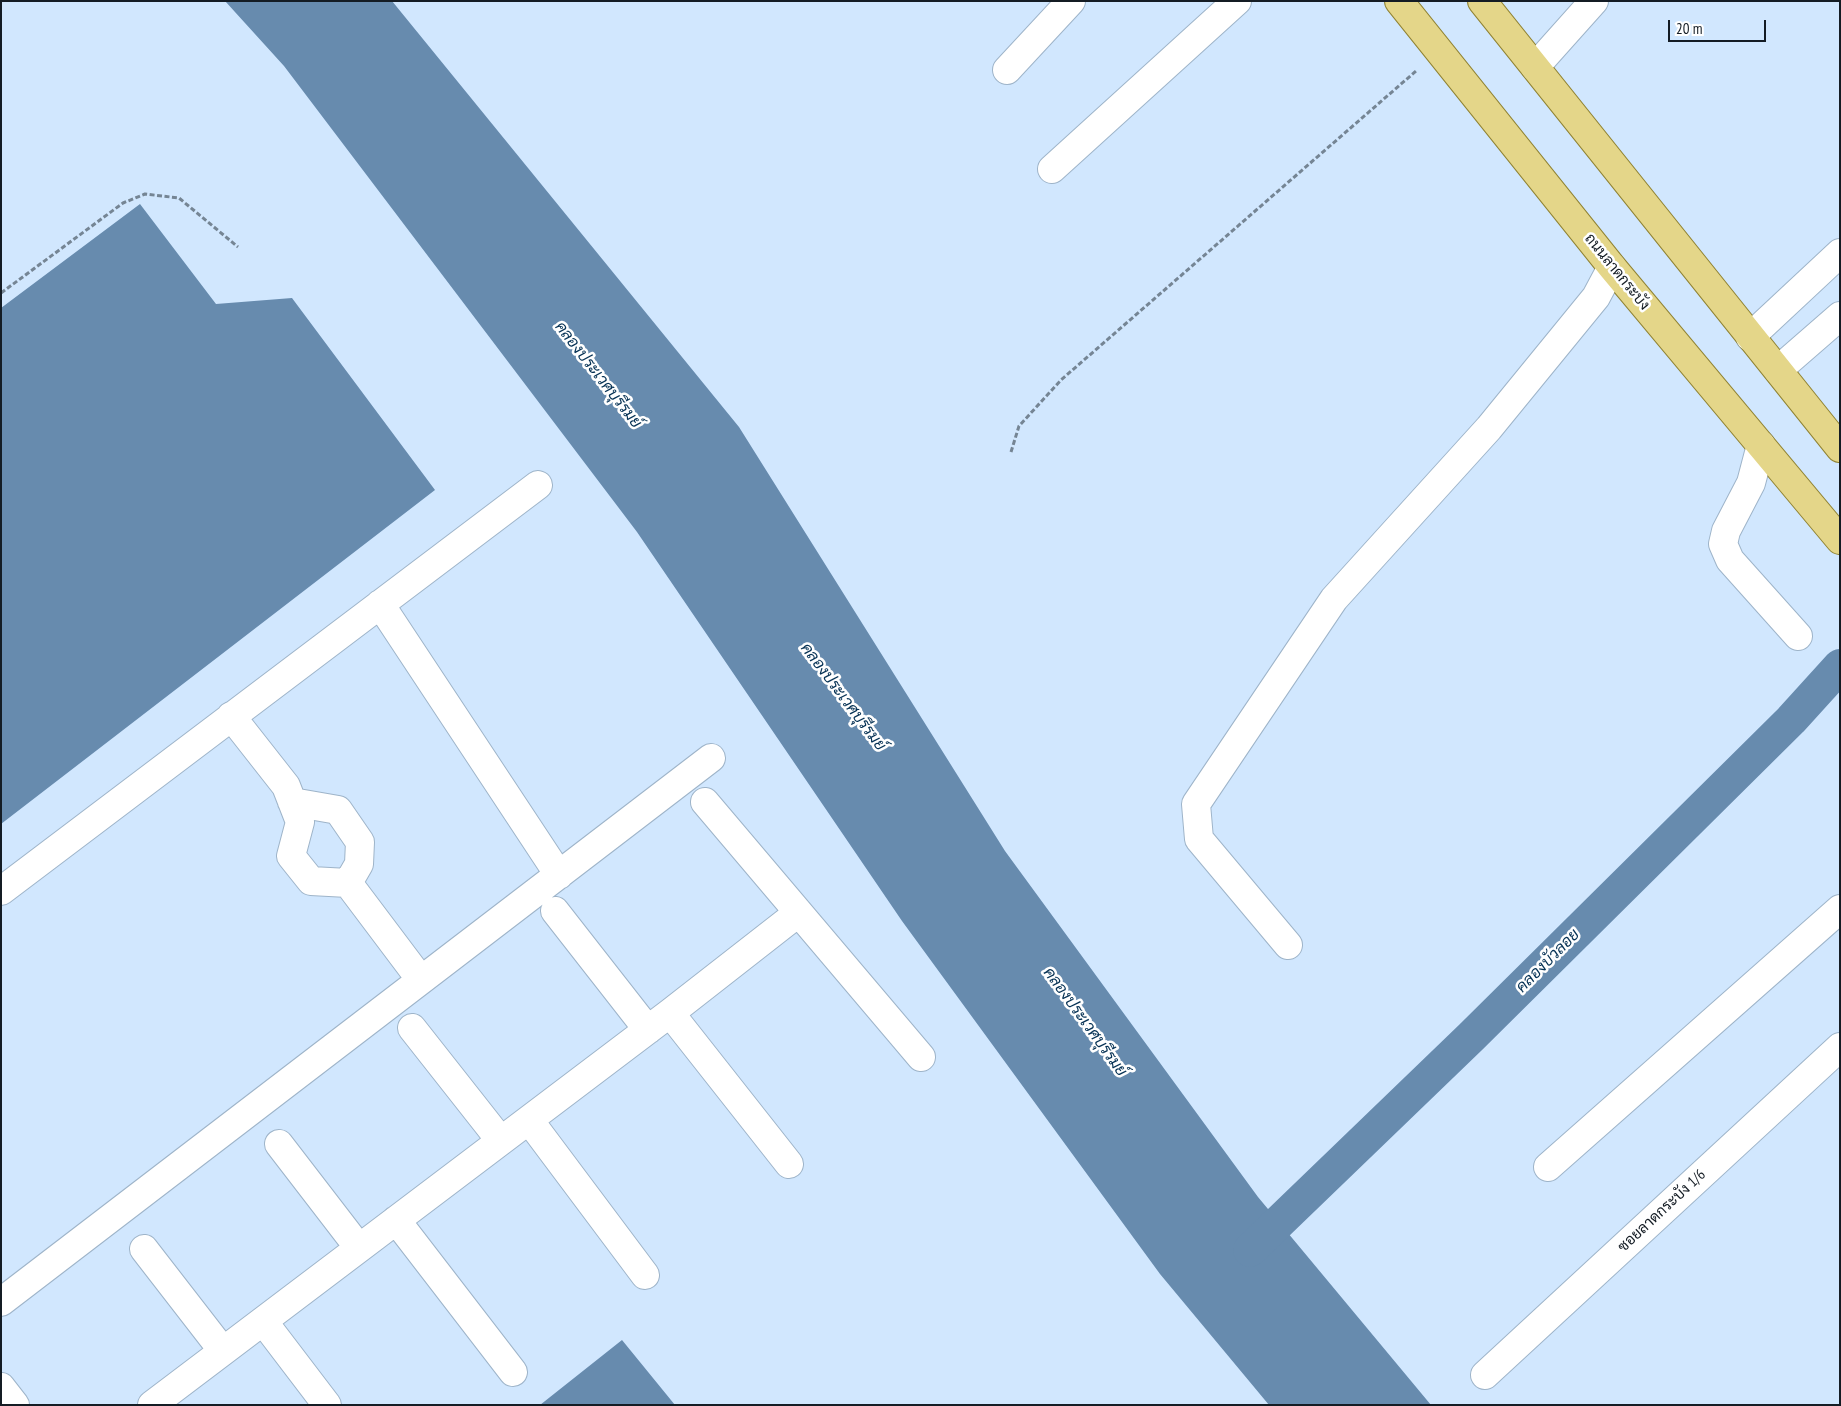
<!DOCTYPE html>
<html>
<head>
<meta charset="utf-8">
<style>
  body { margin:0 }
  #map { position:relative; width:1841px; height:1406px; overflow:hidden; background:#d1e7fe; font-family:"PT Sans Narrow",sans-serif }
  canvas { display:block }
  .frame { position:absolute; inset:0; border:2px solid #141c24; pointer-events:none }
  .scale { position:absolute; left:1668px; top:20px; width:98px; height:22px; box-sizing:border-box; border:2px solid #141c24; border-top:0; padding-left:6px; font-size:15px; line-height:18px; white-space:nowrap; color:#141c24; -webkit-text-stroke:4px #fff; paint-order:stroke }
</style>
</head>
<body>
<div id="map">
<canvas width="1841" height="1406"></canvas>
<div class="frame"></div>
<div class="scale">20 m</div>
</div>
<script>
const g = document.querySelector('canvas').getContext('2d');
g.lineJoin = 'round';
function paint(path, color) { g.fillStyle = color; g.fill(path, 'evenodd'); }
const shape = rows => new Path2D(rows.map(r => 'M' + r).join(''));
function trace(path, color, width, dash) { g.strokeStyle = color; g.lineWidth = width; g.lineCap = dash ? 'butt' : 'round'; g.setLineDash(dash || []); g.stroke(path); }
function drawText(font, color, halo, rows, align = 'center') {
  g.font = font + ' "PT Sans Narrow",Sarabun,sans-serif'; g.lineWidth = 5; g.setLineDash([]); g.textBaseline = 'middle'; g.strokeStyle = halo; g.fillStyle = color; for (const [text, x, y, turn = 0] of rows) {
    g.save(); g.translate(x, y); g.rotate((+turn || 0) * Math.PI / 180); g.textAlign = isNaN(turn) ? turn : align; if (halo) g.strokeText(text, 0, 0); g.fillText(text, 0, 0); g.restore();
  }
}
paint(shape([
  [225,1,392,1,739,427,1005,851,1258,1197,1431,1405,1269,1405,1160,1274,902,921,637,532,284,66],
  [140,204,216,304,292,298,435,490,1,824,1,308],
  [622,1340,675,1405,540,1405]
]), '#678bae');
trace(shape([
  [1250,1250,1471,1037,1791,720,1840,666]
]), '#678bae', 34);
const minor = shape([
  [1535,67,1594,1],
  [1007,70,1071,1],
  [1052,169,1237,1],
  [1750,337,1840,253],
  [1778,370,1840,316],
  [1761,445,1751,483,1726,531,1723,544,1730,560,1798,636],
  [380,604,559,875],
  [231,716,286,786,300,822,291,856,311,881,348,883,421,980],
  [292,802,338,810,360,842,359,864,348,883],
  [705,802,921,1057],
  [1,891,538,485],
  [555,911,648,1030],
  [1288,945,1199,839,1196,804,1334,599,1489,428,1596,297,1612,267],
  [670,1013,789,1164],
  [412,1028,501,1141],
  [529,1120,645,1275],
  [279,1144,359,1248],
  [1548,1167,1840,909],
  [396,1220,513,1372],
  [144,1249,223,1351],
  [1,1302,711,758],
  [263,1321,327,1405],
  [1485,1375,1840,1047],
  [1,1387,15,1405],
  [152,1405,670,1013,798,913]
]);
const major = shape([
  [1399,1,1612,267,1840,540],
  [1482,1,1840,448]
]);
trace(minor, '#9eb4c9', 30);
trace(major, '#908333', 30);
trace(shape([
  [1,293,123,203,145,194,179,198,238,247],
  [1011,452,1019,426,1061,380,1416,71]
]), '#758594', 3, [5, 2.5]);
trace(minor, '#fff', 28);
trace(major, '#e4d689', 28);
drawText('15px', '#141c24', '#fff', [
  ["ถนนลาดกระบัง",1617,272,51],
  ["ซอยลาดกระบัง 1/6",1662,1211,-43]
]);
drawText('italic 16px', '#053154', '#fff', [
  ["คลองประเวศบุรีรมย์",598,375,52],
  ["คลองประเวศบุรีรมย์",843,697,53],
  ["คลองบัวลอย",1548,961,-45],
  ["คลองประเวศบุรีรมย์",1085,1022,54]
]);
</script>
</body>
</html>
